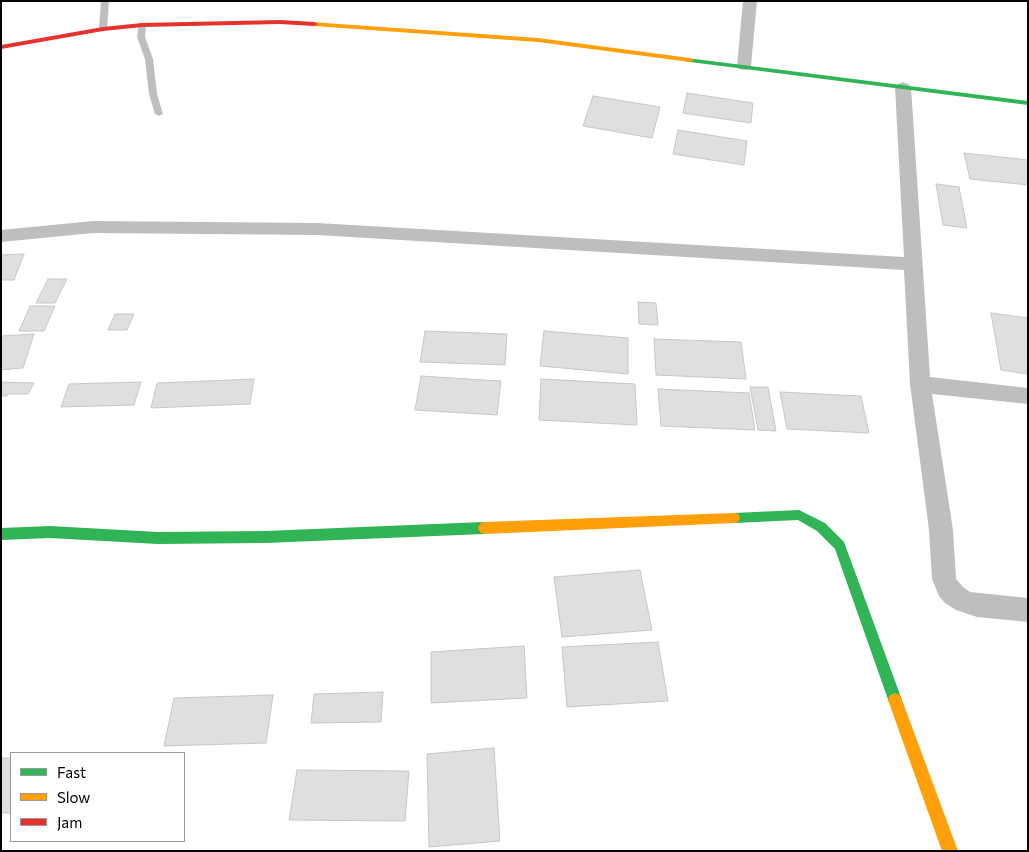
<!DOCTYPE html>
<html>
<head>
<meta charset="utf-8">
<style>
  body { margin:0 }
  #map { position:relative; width:1029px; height:852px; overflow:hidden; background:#fff; font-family:Commissioner,sans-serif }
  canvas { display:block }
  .frame { position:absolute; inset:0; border:2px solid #000; pointer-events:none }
  .legend { position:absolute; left:10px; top:752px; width:175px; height:90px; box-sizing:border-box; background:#fff; border:1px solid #999; margin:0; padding:6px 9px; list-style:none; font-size:15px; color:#000 }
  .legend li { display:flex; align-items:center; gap:10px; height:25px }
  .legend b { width:25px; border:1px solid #999 }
</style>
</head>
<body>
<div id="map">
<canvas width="1029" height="852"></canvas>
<div class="frame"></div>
<ul class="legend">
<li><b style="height:6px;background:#30b455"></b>Fast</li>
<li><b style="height:6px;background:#ff9f0a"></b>Slow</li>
<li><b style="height:6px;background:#e5322d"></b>Jam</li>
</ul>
</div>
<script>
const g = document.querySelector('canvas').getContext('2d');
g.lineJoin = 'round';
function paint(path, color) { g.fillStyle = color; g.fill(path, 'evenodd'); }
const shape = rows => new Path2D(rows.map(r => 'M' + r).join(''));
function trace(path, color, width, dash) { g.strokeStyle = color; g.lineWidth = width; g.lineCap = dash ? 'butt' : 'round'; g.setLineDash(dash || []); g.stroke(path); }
const building = shape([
  [687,93,753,103,751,123,683,113,687,93],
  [593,96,660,107,652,138,583,126,593,96],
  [678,130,747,141,744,165,673,154,678,130],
  [964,153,1028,160,1028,185,970,179,964,153],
  [936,184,959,187,967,228,943,225,936,184],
  [24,254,14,280,1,280,1,255,24,254],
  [48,279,67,279,55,303,36,303,48,279],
  [638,302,656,303,658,325,639,324,638,302],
  [30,306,55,306,44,331,19,331,30,306],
  [991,313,1028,318,1028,374,1001,370,991,313],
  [115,314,134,314,127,330,108,330,115,314],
  [425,331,507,334,505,365,420,362,425,331],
  [544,331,628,338,628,374,540,366,544,331],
  [34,334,23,368,1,370,1,336,34,334],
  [654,339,741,342,746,379,656,375,654,339],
  [421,376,501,381,497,415,415,410,421,376],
  [254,379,250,404,151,408,157,383,254,379],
  [541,379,635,384,637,425,539,420,541,379],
  [1,382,34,383,28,394,9,394,7,396,1,396,1,382],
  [141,382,134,405,61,407,69,384,141,382],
  [750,387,768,387,776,431,758,430,750,387],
  [658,389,749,393,755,430,661,426,658,389],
  [780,392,861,396,869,433,787,429,780,392],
  [640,570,652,630,562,637,554,577,640,570],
  [658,642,668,701,567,707,562,647,658,642],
  [524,646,527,698,431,703,431,652,524,646],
  [383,692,381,722,311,723,314,694,383,692],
  [273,695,266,743,164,746,174,698,273,695],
  [494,748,500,841,429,847,427,754,494,748],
  [1,758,11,758,11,813,1,813,1,758],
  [297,770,409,771,405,821,289,820,297,770]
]);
paint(building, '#dfdfdf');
trace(building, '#c7c7c7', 1);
paint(shape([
  [101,1,109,1,107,29,103,31,99,29,101,1],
  [139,23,146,25,145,37,153,59,157,94,163,114,159,116,155,114,149,94,145,59,137,37,139,23]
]), '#bebebe');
paint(shape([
  [743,1,757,1,751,66,749,69,744,70,739,69,737,66,743,1],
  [903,82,908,84,911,87,930,377,1028,388,1028,404,932,394,953,530,956,579,963,587,970,592,1028,598,1028,622,977,617,956,610,945,603,939,596,932,579,929,530,910,384,904,270,317,235,93,233,1,242,1,230,93,221,317,223,904,257,895,87,898,84,903,82]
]), '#bebebe');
paint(shape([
  [687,58,1028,101,1028,105,690,62,687,62,687,58],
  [799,510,825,523,844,542,902,700,900,705,895,707,890,705,835,549,817,531,798,520,734,523,730,522,728,518,730,514,734,513,799,510],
  [484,522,488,524,490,528,488,532,484,534,265,543,158,544,50,538,1,540,1,528,50,526,158,532,265,531,484,522]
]), '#30b455');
paint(shape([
  [311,22,538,38,690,58,694,60,690,62,538,42,314,26,310,24,311,22],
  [734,513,738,514,740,518,738,522,734,523,484,534,480,532,478,528,480,524,484,522,734,513],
  [895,693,900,695,902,700,958,851,942,851,888,700,890,695,895,693]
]), '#ff9f0a');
paint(shape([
  [280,20,314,22,318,24,314,26,280,24,142,27,103,31,1,49,1,45,103,27,142,23,280,20]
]), '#e5322d');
</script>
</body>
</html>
